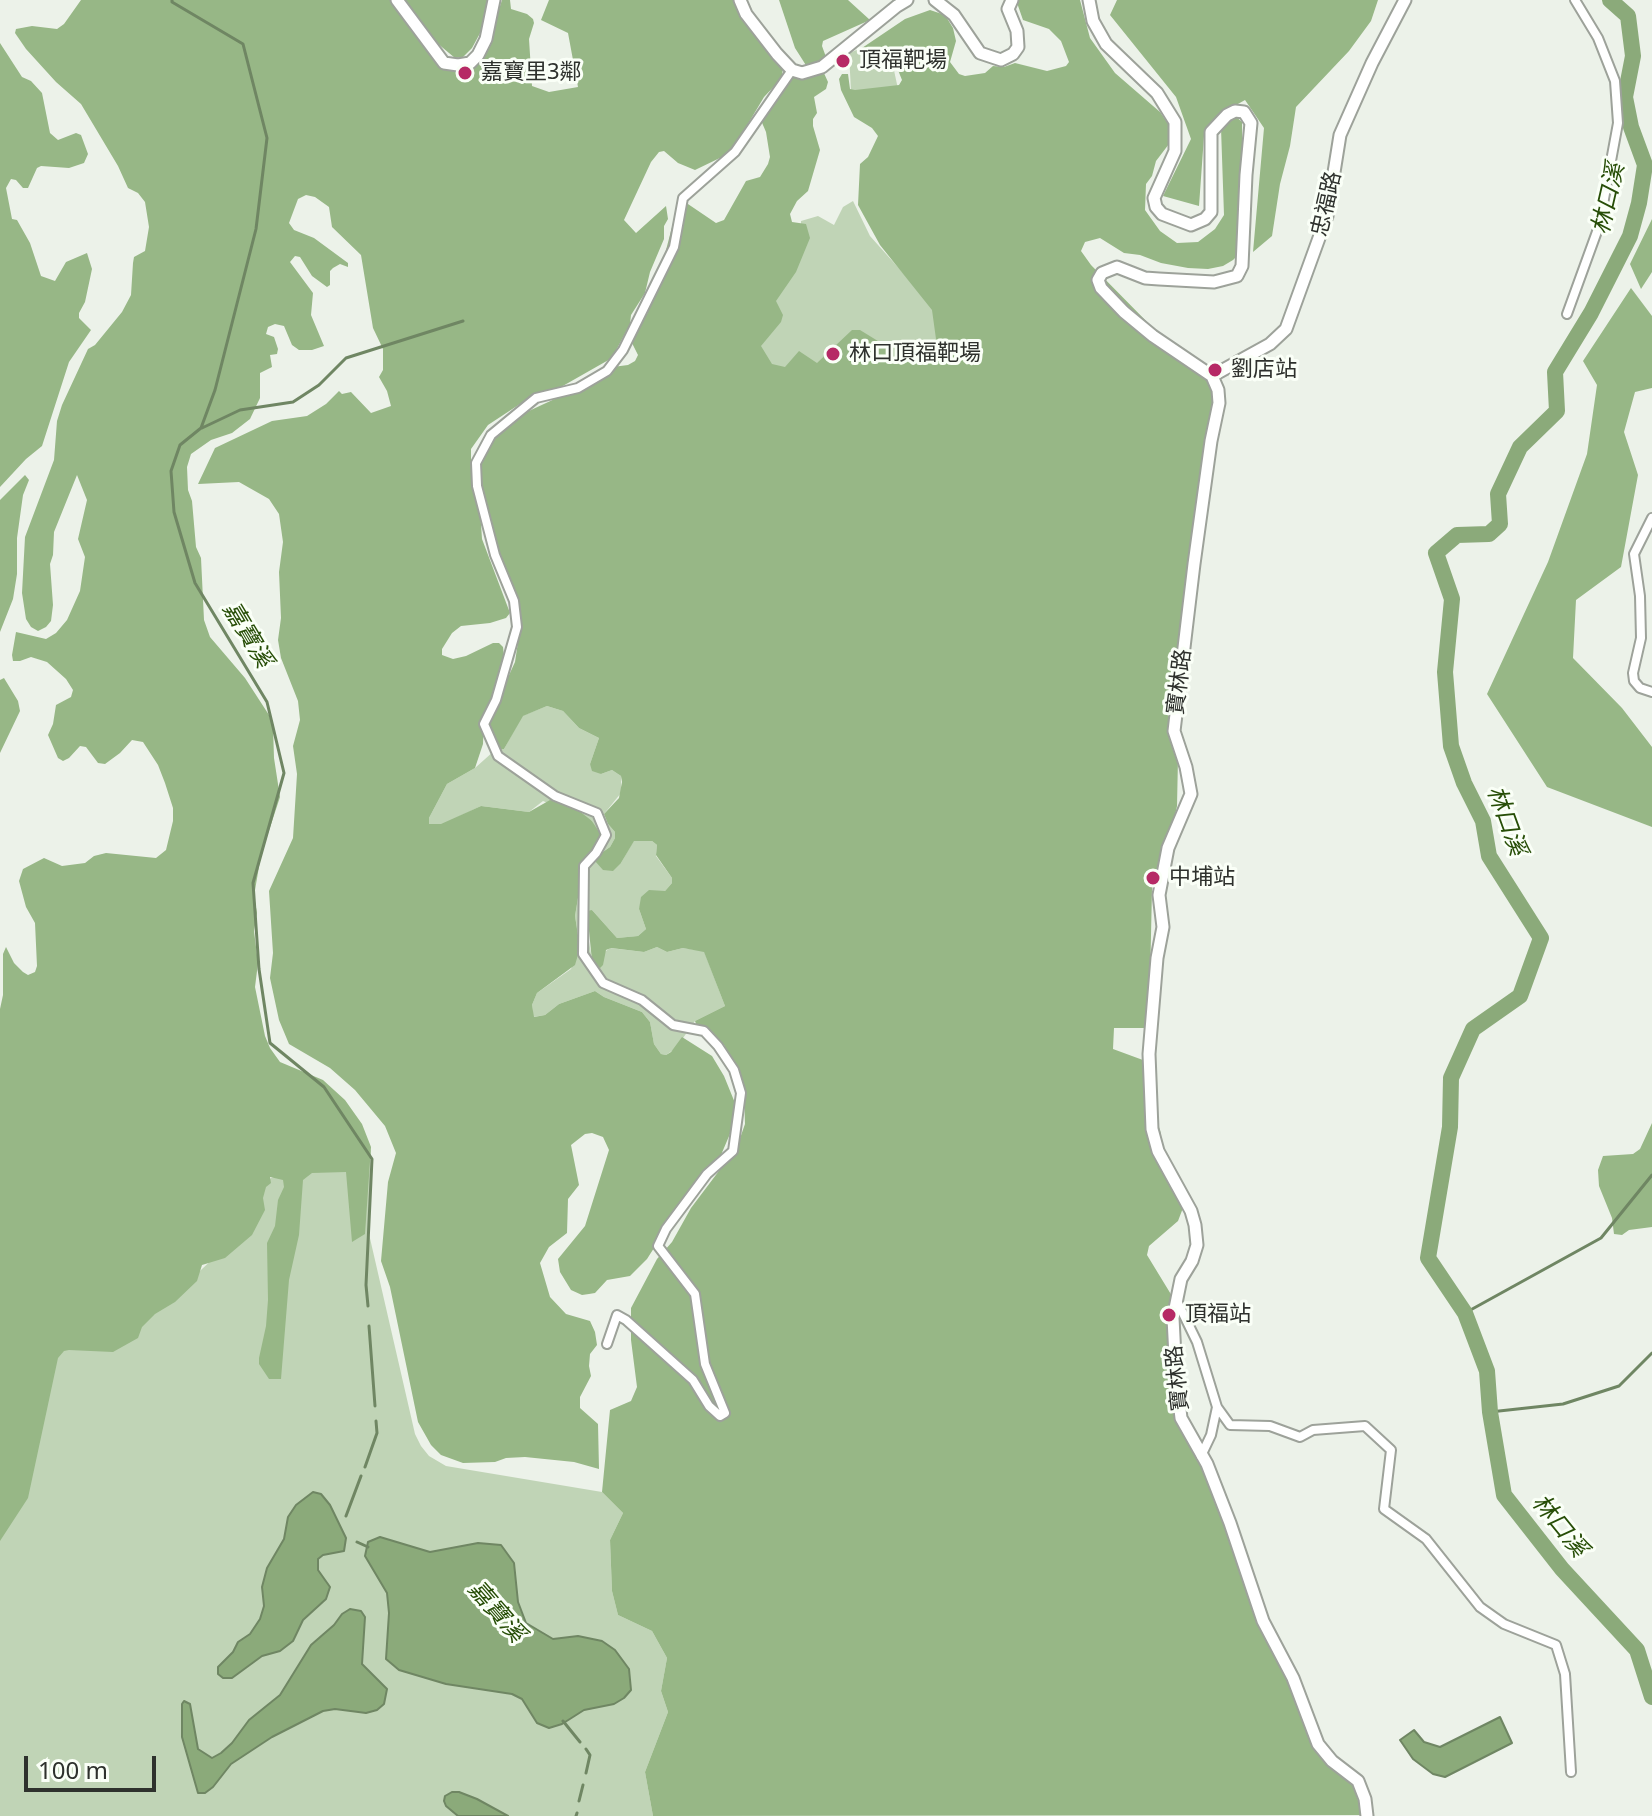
<!DOCTYPE html>
<html>
<head>
<meta charset="utf-8">
<style>
  body { margin:0 }
  #map { position:relative; width:1652px; height:1816px; overflow:hidden; background:#ecf2e9; font-family:"Noto Sans",sans-serif }
  canvas { display:block }
  .scale { position:absolute; left:24px; top:1756px; width:132px; height:36px; box-sizing:border-box; border:4px solid #2e312d; border-top:0; padding-left:10px; font-size:24px; line-height:28px; white-space:nowrap; color:#2e312d; -webkit-text-stroke:6px #fafff7; paint-order:stroke }
</style>
</head>
<body>
<div id="map">
<canvas width="1652" height="1816"></canvas>
<div class="scale">100 m</div>
</div>
<script>
const g = document.querySelector('canvas').getContext('2d');
g.lineJoin = 'round';
function paint(path, color) { g.fillStyle = color; g.fill(path, 'evenodd'); }
const shape = rows => new Path2D(rows.map(r => 'M' + r).join(''));
function trace(path, color, width, dash) { g.strokeStyle = color; g.lineWidth = width; g.lineCap = dash ? 'butt' : 'round'; g.setLineDash(dash || []); g.stroke(path); }
function drawText(font, color, halo, rows, align = 'center') {
  g.font = font + ' "Noto Sans","Noto Sans TC",sans-serif'; g.lineWidth = 6; g.setLineDash([]); g.textBaseline = 'middle'; g.strokeStyle = halo; g.fillStyle = color; for (const [text, x, y, turn = 0] of rows) {
    g.save(); g.translate(x, y); g.rotate((+turn || 0) * Math.PI / 180); g.textAlign = isNaN(turn) ? turn : align; if (halo) g.strokeText(text, 0, 0); g.fillText(text, 0, 0); g.restore();
  }
}
paint(shape([
  [887,38,903,112,851,91,849,53],
  [853,201,870,236,963,340,788,392,727,334,801,234,801,221,818,216,834,225,843,207],
  [547,706,563,711,579,728,599,738,590,764,601,774,612,770,621,776,621,793,604,814,608,824,615,832,615,838,610,847,597,856,621,863,634,840,652,841,657,845,656,856,672,878,672,883,665,891,649,891,639,909,646,929,638,936,617,938,592,910,586,922,592,961,610,948,644,952,657,947,667,952,683,948,704,951,725,1006,695,1021,676,1048,666,1055,661,1054,654,1044,650,1022,642,1012,604,997,595,991,559,1004,545,1015,533,1017,532,1005,537,993,571,969,580,948,575,916,580,886,580,867,601,841,592,821,543,801,529,812,481,806,441,825,429,824,429,818,447,784,475,768,494,751,504,749,522,716],
  [371,1150,369,1234,415,1434,421,1446,429,1456,446,1466,602,1492,623,1513,610,1540,612,1591,618,1615,652,1631,667,1658,661,1691,668,1712,645,1772,653,1816,0,1816,0,1529,58,1352,183,1287,220,1252,250,1196,271,1178]
]), '#c0d4b6');
paint(shape([
  [81,0,392,0,442,65,484,54,502,0,510,0,511,9,527,14,533,19,534,23,529,39,532,86,549,92,578,87,568,33,541,20,549,0,739,0,783,66,782,78,764,97,736,144,724,156,695,170,678,163,664,151,659,152,651,162,624,220,636,233,666,206,668,219,664,226,664,239,650,272,645,293,631,315,630,324,612,358,561,387,544,391,523,402,488,425,471,449,471,472,475,497,480,509,482,539,510,613,506,618,490,623,461,626,452,633,442,649,442,655,453,659,466,656,493,643,499,643,503,647,505,664,484,715,483,744,475,768,447,784,429,818,429,824,441,824,481,806,529,812,550,800,578,810,592,821,601,835,598,846,580,867,580,886,575,916,580,948,575,965,537,993,532,1005,534,1017,545,1015,559,1004,595,991,604,997,642,1012,650,1022,654,1044,661,1054,666,1055,671,1052,682,1037,712,1056,724,1076,735,1103,735,1122,721,1155,696,1182,647,1259,630,1276,607,1280,595,1293,589,1294,582,1295,571,1290,560,1272,558,1259,585,1226,609,1150,603,1137,592,1133,585,1134,571,1145,579,1185,568,1199,567,1233,549,1247,540,1263,550,1297,566,1314,590,1321,595,1332,597,1345,590,1354,589,1366,591,1376,580,1397,580,1408,598,1424,599,1469,574,1462,525,1457,506,1458,495,1462,463,1463,441,1455,431,1445,418,1422,390,1287,381,1261,388,1182,396,1153,385,1126,355,1090,330,1068,289,1044,279,1020,270,978,273,953,269,891,293,838,297,774,293,746,300,720,298,701,281,658,278,640,281,618,279,572,283,542,279,514,269,499,239,482,198,484,215,448,272,421,307,416,326,404,339,391,342,394,351,392,371,413,391,406,387,391,379,377,383,370,383,349,373,328,361,255,332,227,329,207,315,197,306,195,298,199,289,223,294,230,314,238,348,263,348,267,340,264,333,268,330,271,330,285,327,287,312,276,300,257,295,256,290,262,313,293,311,315,324,346,312,350,299,350,292,345,284,326,275,324,268,327,266,334,274,337,278,349,277,354,270,355,272,367,260,373,260,398,250,419,232,433,211,440,191,454,187,467,188,490,192,501,196,547,201,558,204,620,210,637,245,678,269,715,273,727,274,758,280,797,261,855,254,896,257,913,254,931,258,963,255,987,265,1036,270,1048,280,1062,323,1080,345,1100,362,1124,371,1147,365,1234,352,1242,346,1172,312,1173,303,1180,299,1235,289,1280,281,1379,269,1379,259,1364,259,1358,266,1326,268,1300,267,1243,275,1226,278,1200,284,1187,283,1180,270,1177,271,1183,266,1187,263,1198,265,1210,252,1235,225,1258,202,1265,197,1281,175,1302,155,1314,142,1327,138,1338,113,1352,69,1350,64,1351,58,1358,28,1498,0,1541,0,1009,3,995,3,954,6,947,14,963,23,972,28,975,35,972,37,966,35,923,26,907,19,881,23,869,44,858,62,866,85,863,94,856,106,853,156,858,166,850,173,821,173,808,165,783,158,765,143,742,132,740,120,753,105,764,98,763,86,747,80,746,69,758,63,761,58,758,48,735,53,724,56,705,71,697,73,690,66,679,47,662,31,657,20,661,13,661,12,655,16,632,46,639,56,633,67,620,80,591,85,557,78,539,87,500,77,475,54,532,53,555,50,564,53,605,51,621,46,627,38,631,31,627,26,619,22,593,25,537,54,460,57,421,62,405,88,349,95,345,122,312,131,295,133,263,134,257,145,251,149,227,145,202,138,193,128,188,118,166,81,104,56,82,26,49,15,33,16,29,32,26,57,29,64,24],
  [402,0,498,0,472,48,463,57,455,58,431,38],
  [779,0,848,0,870,20,823,41,822,46,826,57,809,70,795,48],
  [1016,0,1080,0,1090,38,1115,73,1160,112,1169,125,1172,140,1156,161,1152,176,1146,184,1145,210,1160,231,1177,243,1198,242,1215,229,1224,215,1221,128,1234,115,1242,122,1243,243,1240,253,1233,260,1223,266,1208,269,1188,268,1161,263,1140,255,1124,253,1100,238,1085,242,1081,251,1091,265,1153,328,1200,361,1215,388,1214,430,1173,684,1169,737,1178,758,1177,806,1169,845,1156,873,1152,889,1149,1028,1114,1028,1113,1049,1151,1063,1152,1102,1161,1134,1161,1149,1186,1200,1178,1221,1149,1246,1147,1255,1172,1296,1183,1414,1306,1721,1350,1777,1363,1815,653,1816,645,1772,668,1712,661,1691,667,1658,652,1631,618,1615,612,1591,610,1540,623,1513,602,1492,610,1410,631,1401,637,1387,631,1340,631,1308,657,1259,672,1242,691,1208,737,1147,745,1124,744,1094,739,1071,724,1045,712,1034,698,1029,695,1021,725,1006,704,952,683,948,667,952,657,947,644,952,611,948,606,950,603,965,600,968,592,961,587,911,592,910,617,938,638,936,646,929,639,909,641,897,649,890,665,891,672,883,672,878,656,855,657,845,652,841,634,841,621,863,613,871,603,870,595,861,597,856,610,847,615,838,615,832,608,824,604,814,619,798,622,782,621,776,612,770,601,774,592,771,590,764,599,738,579,728,563,711,547,706,523,716,504,749,494,751,489,719,515,662,520,629,481,488,479,457,505,422,559,397,605,368,628,365,635,361,638,355,631,341,632,333,647,314,653,300,678,204,685,202,716,223,724,220,746,181,760,177,768,164,770,157,766,132,760,118,790,75,823,71,828,82,826,89,814,97,817,113,813,119,813,126,820,150,808,191,797,201,790,214,792,222,806,224,810,238,796,272,776,301,783,315,781,322,761,346,772,364,785,367,799,351,817,363,852,330,860,330,886,346,923,348,936,339,932,310,880,245,858,205,860,164,868,157,878,136,872,128,854,117,841,90,839,79,842,74,848,74,850,89,855,90,899,85,902,80,898,70,894,67,884,69,864,59,862,48,905,19,930,10,945,15,953,28,956,41,950,62,959,74,965,76,985,73,993,66,1004,67,1015,63,1047,71,1066,66,1069,62,1061,41,1049,29,1023,20],
  [1117,0,1378,0,1371,21,1349,51,1296,107,1290,146,1280,184,1272,236,1253,252,1264,128,1245,100,1229,109,1204,136,1199,206,1163,196,1191,139,1176,97,1110,15],
  [0,43,22,77,31,81,42,93,50,133,58,140,76,133,81,135,88,154,84,163,69,168,41,166,37,168,28,188,23,188,16,180,11,179,6,188,12,219,17,220,30,243,41,276,55,281,66,262,87,253,92,269,85,302,79,313,79,318,91,330,69,362,42,446,26,459,0,487],
  [1652,219,1652,272,1641,289,1630,264],
  [1631,288,1652,316,1652,388,1635,392,1624,432,1638,475,1621,567,1576,600,1573,658,1622,708,1652,747,1652,827,1547,787,1487,694,1548,562,1587,454,1597,385,1583,361],
  [25,475,29,480,23,495,17,538,17,574,13,599,0,632,0,500],
  [4,678,18,701,20,711,0,753,0,680],
  [1652,1123,1652,1227,1629,1230,1622,1235,1614,1234,1612,1218,1599,1186,1598,1170,1603,1156,1633,1154,1640,1149]
]), '#97b786');
const water = shape([
  [313,1492,321,1494,330,1505,346,1538,344,1551,323,1555,318,1559,318,1570,330,1587,326,1599,303,1620,293,1641,280,1651,262,1656,232,1678,223,1678,218,1674,218,1667,233,1652,238,1642,250,1634,260,1619,264,1606,262,1587,267,1568,284,1539,288,1517,296,1505,313,1492],
  [380,1537,430,1552,478,1543,501,1545,514,1563,518,1602,526,1623,553,1639,578,1636,602,1641,615,1650,629,1669,631,1690,624,1698,614,1704,584,1710,562,1724,549,1728,537,1723,522,1699,512,1694,446,1684,399,1670,386,1659,389,1613,387,1593,365,1556,368,1542,380,1537],
  [350,1609,361,1611,365,1617,362,1664,387,1689,384,1704,377,1710,366,1713,335,1709,323,1711,272,1737,231,1764,213,1787,205,1793,198,1793,182,1737,182,1704,184,1701,190,1704,198,1749,212,1758,221,1753,232,1743,249,1720,280,1695,311,1645,334,1625,342,1614,350,1609],
  [1500,1717,1512,1743,1445,1777,1433,1774,1413,1759,1400,1740,1414,1730,1424,1742,1440,1747,1500,1717],
  [452,1792,459,1792,477,1799,508,1816,458,1816,446,1806,444,1801,445,1796,452,1792]
]);
paint(water, '#8baa7a');
trace(water, '#6f8663', 2);
trace(shape([
  [172,0,172,2,243,44,267,138,256,229,215,390,201,428,180,445,171,471,174,512,195,583,267,702,284,773,253,883,259,969,270,1043,324,1087,372,1159,366,1285,368,1306],
  [202,428,240,410,293,402,319,385,346,358,463,321],
  [1465,1313,1601,1238,1652,1175],
  [369,1326,375,1406],
  [1490,1412,1563,1404,1619,1386,1652,1353],
  [365,1467,377,1433,376,1421],
  [346,1516,361,1476],
  [357,1542,368,1547],
  [563,1721,580,1742],
  [586,1749,590,1755,586,1773],
  [579,1801,583,1785],
  [576,1816,577,1813]
]), '#6f8663', 3);
trace(shape([
  [1610,0,1628,16,1633,56,1625,97,1631,127,1645,165,1639,203,1630,236,1591,313,1555,372,1557,411,1520,447,1498,494,1500,524,1489,534,1457,535,1436,553,1452,599,1445,672,1451,746,1464,783,1483,821,1489,856,1541,938,1520,996,1473,1029,1451,1078,1450,1127,1428,1258,1465,1313,1487,1371,1490,1412,1504,1495,1562,1569,1637,1650,1652,1697]
]), '#8baa7a', 16);
const street = shape([
  [1567,314,1599,226,1618,123,1615,81,1598,38,1575,0],
  [1652,518,1634,554,1640,596,1641,638,1633,673,1634,681,1640,688,1652,692],
  [1177,1301,1197,1342,1217,1407,1230,1425,1270,1426,1300,1437,1313,1430,1365,1426,1391,1450,1384,1509,1426,1539,1480,1607,1504,1624,1556,1645,1565,1674,1571,1772],
  [607,1344,617,1315,626,1320,693,1380,709,1406,720,1416,725,1413,705,1364,695,1294,658,1246,666,1229,707,1174,733,1151,741,1093,734,1070,718,1046,704,1031,673,1025,642,1000,603,983,583,954,584,866,596,853,606,835,597,813,555,796,498,756,484,724,496,700,517,627,514,601,495,555,477,486,476,463,491,435,536,398,578,388,607,371,623,350,674,247,683,198,735,152,792,70],
  [1201,1456,1211,1435,1217,1407]
]);
const secondary = shape([
  [397,0,444,63,458,65,470,63,478,55,486,39,494,0],
  [740,0,746,14,777,54,792,70,802,73,822,67,897,6,907,0],
  [935,0,954,15,980,53,1001,60,1013,54,1018,47,1017,31,1008,9,1012,0],
  [1089,0,1093,21,1106,44,1157,93,1175,122,1175,151,1154,198,1156,207,1162,214,1191,225,1205,219,1211,212,1211,132,1227,115,1235,111,1244,112,1251,123,1246,175,1242,266,1237,276,1214,282,1159,279,1145,278,1117,267,1102,273,1098,280,1101,288,1124,312,1153,336,1212,376,1218,390,1219,403,1211,441,1194,564,1174,731,1186,767,1191,794,1168,848,1159,895,1163,927,1157,958,1149,1054,1152,1129,1158,1151,1191,1211,1195,1225,1197,1245,1192,1261,1181,1279,1173,1318,1176,1376,1181,1418,1207,1464,1230,1523,1263,1621,1293,1678,1318,1744,1332,1761,1358,1781,1365,1799,1367,1816],
  [1212,376,1270,344,1286,329,1327,216,1340,135,1372,63,1405,0]
]);
trace(street, '#9da29a', 12);
trace(secondary, '#9da29a', 15);
trace(street, '#fff', 8);
trace(secondary, '#fff', 11);
for (const [x, y, r, color] of [
  [843,61,8,"#b62a65"],
  [465,73,8,"#b62a65"],
  [833,354,8,"#b62a65"],
  [1215,370,8,"#b62a65"],
  [1153,878,8,"#b62a65"],
  [1169,1315,8,"#b62a65"]
]) { const dot = new Path2D(); dot.arc(x, y, r, 0, 2 * Math.PI); g.fillStyle = color; g.fill(dot); trace(dot, '#fafff7', 3); }
drawText('22px', '#2e312d', '#fafff7', [
  ["頂福靶場",859,61],
  ["嘉寶里3鄰",481,73],
  ["林口頂福靶場",849,354],
  ["劉店站",1231,370],
  ["中埔站",1169,878],
  ["頂福站",1185,1315]
], 'left');
drawText('22px', '#2e312d', '#fafff7', [
  ["忠福路",1327,204,-77],
  ["寶林路",1180,682,-83],
  ["寶林路",1178,1378,-96]
]);
drawText('italic 24px', '#274e07', '#fafff7', [
  ["林口溪",1609,199,-77],
  ["嘉寶溪",247,635,59],
  ["林口溪",1506,821,70],
  ["林口溪",1559,1526,51],
  ["嘉寶溪",496,1612,49]
]);
</script>
</body>
</html>
